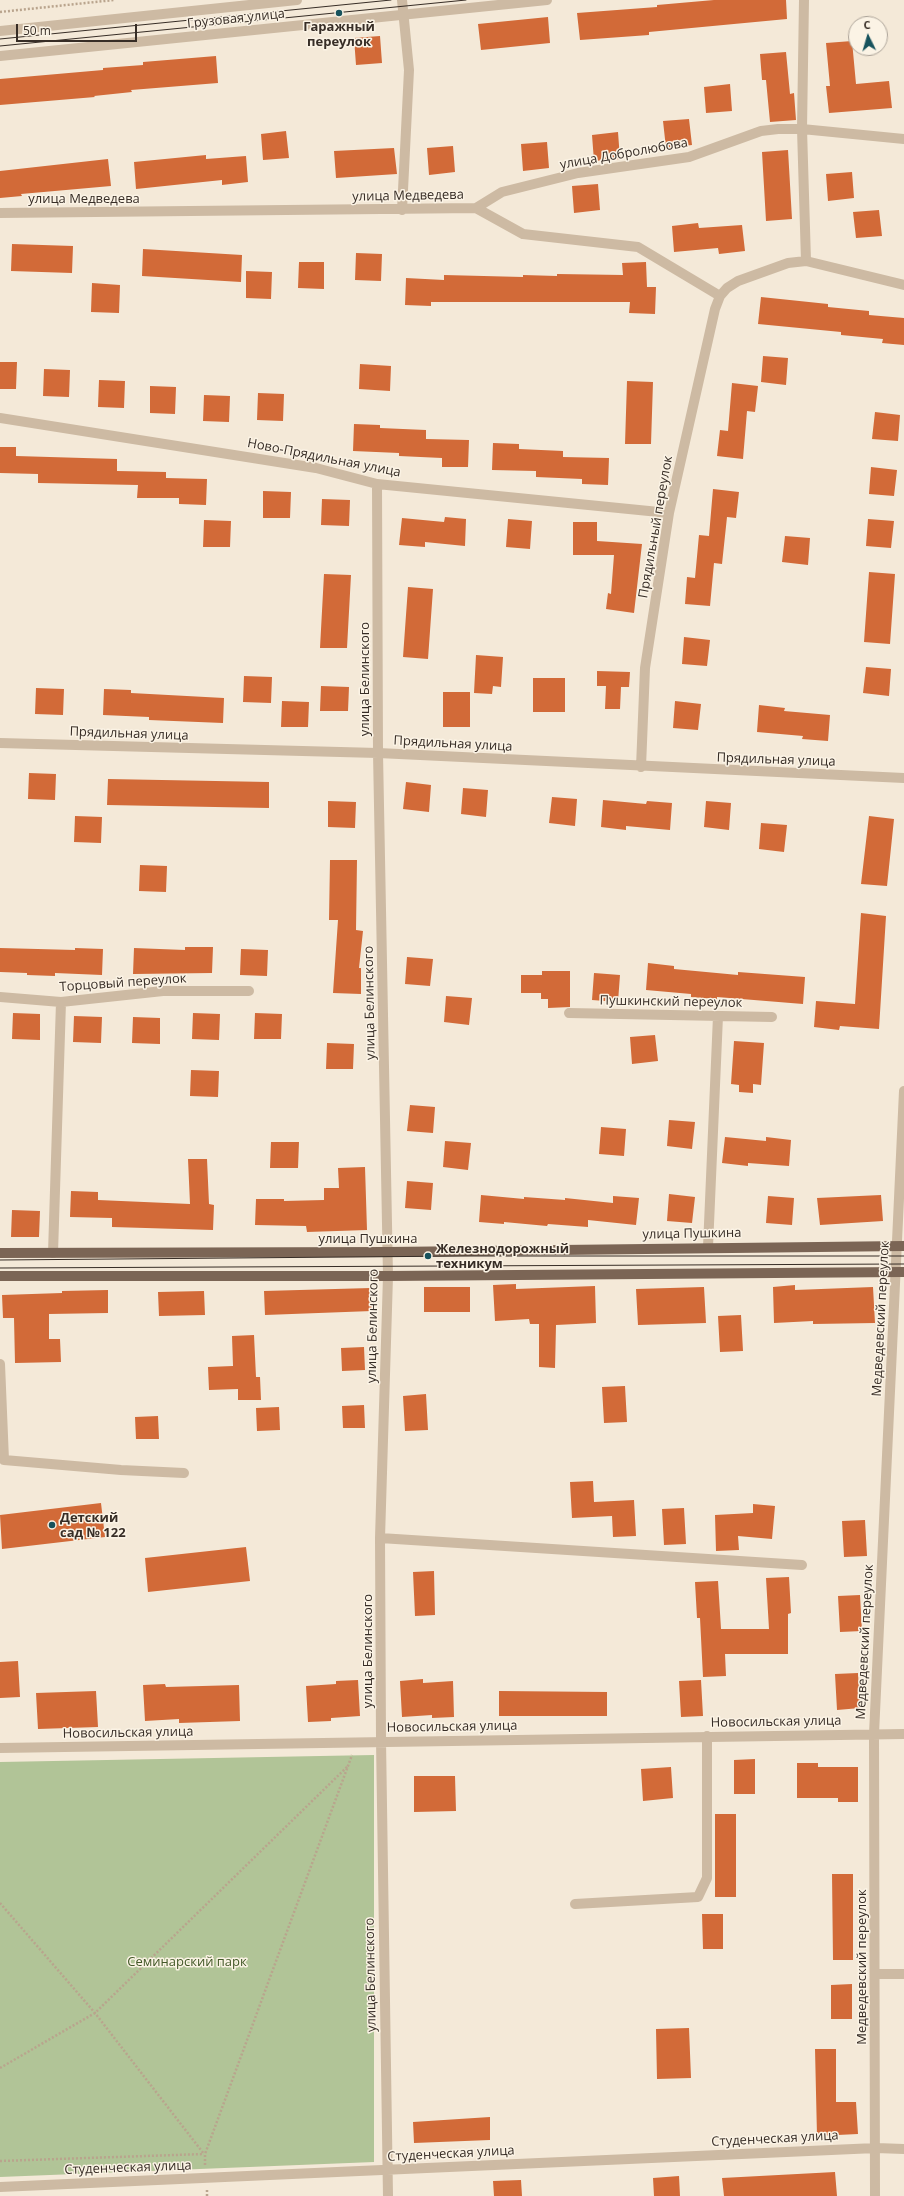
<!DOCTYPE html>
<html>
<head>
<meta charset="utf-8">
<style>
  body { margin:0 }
  #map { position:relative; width:904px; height:2196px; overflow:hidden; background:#f4e9d8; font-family:"Open Sans",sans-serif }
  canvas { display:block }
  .north { position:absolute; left:848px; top:16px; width:40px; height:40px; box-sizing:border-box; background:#fbf3e5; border:1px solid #ada499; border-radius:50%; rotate:355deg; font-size:11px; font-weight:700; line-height:16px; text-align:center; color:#372d26 }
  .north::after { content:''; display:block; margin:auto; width:14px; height:18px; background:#17525c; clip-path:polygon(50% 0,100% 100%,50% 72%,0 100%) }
  .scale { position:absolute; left:16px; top:24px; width:121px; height:18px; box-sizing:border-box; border:2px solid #372d26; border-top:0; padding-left:5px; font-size:12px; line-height:14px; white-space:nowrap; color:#372d26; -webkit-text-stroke:3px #fbf3e5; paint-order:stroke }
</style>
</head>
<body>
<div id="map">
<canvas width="904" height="2196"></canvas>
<div class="north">С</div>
<div class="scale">50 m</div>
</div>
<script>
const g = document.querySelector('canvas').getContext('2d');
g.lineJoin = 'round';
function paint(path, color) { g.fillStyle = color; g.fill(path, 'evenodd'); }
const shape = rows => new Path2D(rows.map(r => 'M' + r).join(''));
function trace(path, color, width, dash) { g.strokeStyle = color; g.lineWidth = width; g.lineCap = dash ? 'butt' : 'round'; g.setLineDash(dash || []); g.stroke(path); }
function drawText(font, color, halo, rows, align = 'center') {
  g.font = font + ' "Open Sans",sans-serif'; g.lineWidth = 3; g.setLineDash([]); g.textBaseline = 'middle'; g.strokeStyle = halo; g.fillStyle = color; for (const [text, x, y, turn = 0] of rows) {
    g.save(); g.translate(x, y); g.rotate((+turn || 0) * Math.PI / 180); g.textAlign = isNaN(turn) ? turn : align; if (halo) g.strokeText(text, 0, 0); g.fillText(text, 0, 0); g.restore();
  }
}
paint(shape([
  [374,1755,374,2162,0,2177,0,1762]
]), '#b1c497');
paint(shape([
  [714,0,786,0,787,19,649,32,649,35,580,40,577,13,657,7,657,5],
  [548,17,550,43,481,50,478,24],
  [380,36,382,63,356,65,354,38],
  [852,41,856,84,889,81,892,108,829,113,826,86,830,86,826,43],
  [786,52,790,94,794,93,796,120,770,122,766,80,762,80,760,54],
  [216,56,218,83,131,90,132,92,94,96,95,97,0,105,0,79,103,70,103,68,143,65,143,62],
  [730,84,732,111,706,113,704,87],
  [689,119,692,145,666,148,663,121],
  [286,131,289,158,263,160,261,134],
  [618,132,620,159,594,161,592,135],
  [547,142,549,168,523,171,521,144],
  [453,146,455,172,429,175,427,148],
  [394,148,397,174,336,178,334,151],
  [788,150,792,219,766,221,762,152],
  [206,155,206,159,246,156,248,182,222,185,222,180,136,189,134,162],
  [108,159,111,186,21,194,22,196,0,198,0,171],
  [852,172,854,198,828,201,826,174],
  [598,184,600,210,574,213,572,186],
  [879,210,882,236,856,238,853,212],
  [698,223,699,228,742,225,745,251,719,254,718,248,674,252,672,226],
  [12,244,73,246,72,273,11,271],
  [143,249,242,255,241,282,142,276],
  [356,253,382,254,381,281,355,280],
  [299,262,324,262,324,289,298,288],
  [646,262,647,287,656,287,655,314,629,313,630,302,431,302,431,306,405,305,406,278,444,280,444,275,523,277,523,275,557,276,557,274,623,275,622,263],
  [246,271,272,272,271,299,246,298],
  [92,283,120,285,119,313,91,312],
  [761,297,828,304,828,307,869,311,869,315,904,318,904,345,882,343,883,339,841,335,841,332,758,324],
  [763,356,788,358,786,385,761,382],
  [0,362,17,362,16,389,0,389],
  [360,364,391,366,390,391,359,389],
  [44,369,70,370,69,397,43,396],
  [99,380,125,381,124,408,98,407],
  [627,381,653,382,651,444,625,444],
  [732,383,758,386,755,412,747,411,743,459,717,456,720,430,728,431],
  [150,386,176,387,175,414,150,413],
  [258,393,284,394,283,421,257,420],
  [204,395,230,396,229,422,203,421],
  [875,412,900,415,898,441,872,439],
  [354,424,380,425,380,428,426,430,426,439,469,440,468,467,442,467,442,458,399,456,399,453,353,451],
  [493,443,519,444,519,449,563,451,563,457,609,458,608,485,582,484,582,479,536,477,536,471,492,470],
  [0,447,16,447,16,456,117,459,117,471,166,472,166,478,207,479,206,505,179,504,179,498,137,498,138,485,38,483,38,474,0,473],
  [871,467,897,470,894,496,869,494],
  [713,489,739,492,736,518,727,517,722,564,714,563,710,606,685,604,687,577,695,578,699,535,709,536],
  [263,491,291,492,290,518,263,518],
  [322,499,350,500,349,526,321,525],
  [445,517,466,519,465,546,425,542,425,547,399,545,402,518,444,522],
  [508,519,532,521,530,549,506,547],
  [868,519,894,521,891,548,866,546],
  [204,520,231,521,230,547,203,547],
  [573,522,597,522,597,541,642,544,634,613,606,609,608,593,611,594,614,555,573,555],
  [785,536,810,538,808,565,782,562],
  [869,572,895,574,890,644,864,642],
  [324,574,351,575,347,648,320,648],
  [408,587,433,589,428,659,403,657],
  [684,637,710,640,707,666,682,664],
  [476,655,503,657,501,687,493,686,492,694,474,693],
  [866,667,891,669,889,696,863,693],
  [597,671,630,672,629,687,621,687,620,709,605,709,606,686,597,686],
  [244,676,272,677,271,703,243,702],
  [533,678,565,678,565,712,533,712],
  [321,686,349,687,348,711,320,711],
  [36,688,64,689,63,715,35,714],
  [104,689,131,690,131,693,224,698,223,723,149,720,149,717,103,715],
  [443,692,470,692,470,727,443,727],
  [282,701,309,702,308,727,281,727],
  [675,701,701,704,698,730,673,728],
  [759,705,785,708,784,711,830,715,828,741,802,739,803,736,757,732],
  [29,773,56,774,55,800,28,799],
  [108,779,269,782,269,808,107,805],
  [406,782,431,785,429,812,403,809],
  [463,788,488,790,486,817,461,814],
  [552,797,577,799,575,826,549,823],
  [603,800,646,804,647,801,672,803,670,830,626,826,626,830,601,827],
  [328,801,356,802,355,828,328,827],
  [706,801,731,803,729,830,704,827],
  [75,816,102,817,101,843,74,842],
  [869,816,894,819,887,886,861,884],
  [761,823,787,825,784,852,759,849],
  [330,860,357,860,356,930,363,931,359,968,361,968,361,994,333,993,338,920,329,920],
  [140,865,167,866,166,892,139,891],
  [861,913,886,916,879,1029,840,1026,839,1030,814,1027,816,1001,855,1004],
  [185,947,213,947,212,973,133,974,134,948,185,950],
  [0,948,75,950,75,948,103,949,102,975,55,973,55,976,27,975,27,973,0,972],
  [241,949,268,950,267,976,240,975],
  [407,957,433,959,430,986,405,984],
  [648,963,674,966,674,969,738,975,738,972,805,977,803,1004,717,997,717,999,691,997,691,994,646,990],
  [542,971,570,971,570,1007,548,1008,548,999,541,999,541,993,521,993,521,975,542,975],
  [594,973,620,975,618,1002,592,1000],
  [446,996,472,998,469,1025,444,1022],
  [13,1013,40,1014,40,1040,12,1039],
  [193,1013,220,1014,219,1040,192,1039],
  [255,1013,282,1014,281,1039,254,1039],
  [74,1016,102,1017,101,1043,73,1042],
  [133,1017,160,1018,160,1044,132,1043],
  [655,1035,658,1061,632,1064,630,1037],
  [734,1041,764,1043,761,1085,753,1084,753,1093,739,1092,739,1085,731,1084],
  [327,1043,354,1044,353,1069,326,1069],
  [191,1070,219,1071,218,1097,190,1096],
  [410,1105,435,1107,433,1133,407,1131],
  [669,1120,695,1122,692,1149,667,1146],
  [601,1127,626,1129,624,1156,599,1154],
  [725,1137,766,1141,766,1137,791,1140,789,1166,748,1163,748,1166,722,1163],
  [445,1141,471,1143,468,1170,443,1167],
  [271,1142,299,1142,298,1168,270,1168],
  [188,1159,207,1159,209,1204,214,1205,213,1230,112,1227,112,1218,70,1217,71,1191,98,1192,98,1200,190,1204],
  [365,1167,367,1230,307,1232,306,1226,255,1225,256,1199,284,1199,284,1201,324,1200,324,1188,339,1188,338,1168],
  [407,1181,433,1183,431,1210,405,1208],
  [669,1194,695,1197,692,1223,667,1221],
  [481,1195,524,1199,524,1197,565,1200,565,1198,613,1203,613,1196,639,1198,636,1225,588,1220,588,1227,548,1224,547,1226,504,1222,504,1224,479,1222],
  [881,1195,883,1221,820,1225,817,1198],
  [768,1196,794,1198,792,1225,766,1223],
  [12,1210,40,1211,39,1237,11,1237],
  [516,1284,516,1289,595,1286,596,1323,556,1325,555,1368,539,1367,539,1324,530,1324,529,1319,495,1321,493,1285],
  [795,1285,795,1290,873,1287,875,1323,813,1324,813,1321,774,1323,773,1287],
  [424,1287,470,1287,470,1312,424,1312],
  [704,1287,706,1323,638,1325,636,1289],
  [371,1288,372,1311,265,1315,264,1291],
  [108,1290,108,1313,49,1314,49,1339,60,1339,61,1362,15,1363,14,1318,3,1318,2,1295,62,1293,62,1291],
  [204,1291,205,1315,159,1316,158,1292],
  [741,1315,743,1351,720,1352,718,1316],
  [254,1335,256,1377,260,1377,261,1400,238,1400,238,1389,209,1390,208,1367,233,1366,232,1336],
  [364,1347,365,1370,342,1371,341,1348],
  [625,1386,627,1422,604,1423,602,1387],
  [426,1394,428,1430,405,1431,403,1396],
  [364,1405,365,1428,343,1428,342,1406],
  [279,1407,280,1430,257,1431,256,1408],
  [158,1416,159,1439,136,1439,135,1417],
  [593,1481,594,1502,634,1500,636,1536,613,1537,612,1516,572,1518,570,1482],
  [101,1503,105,1537,2,1549,0,1515],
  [753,1504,775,1506,772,1539,738,1536,739,1550,716,1551,715,1515,753,1513],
  [684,1508,686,1544,664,1545,662,1509],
  [865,1520,867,1556,844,1557,842,1521],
  [246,1547,250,1581,148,1592,145,1558],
  [434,1571,435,1615,415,1616,413,1572],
  [789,1577,791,1613,788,1614,788,1654,725,1654,726,1676,703,1677,700,1618,697,1618,695,1582,718,1581,721,1629,769,1629,766,1578],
  [860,1595,862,1631,840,1632,838,1596],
  [18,1661,20,1697,0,1698,0,1662],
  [858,1673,860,1708,837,1710,835,1674],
  [423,1679,423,1683,453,1681,454,1717,432,1718,432,1715,402,1717,400,1681],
  [358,1680,360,1716,331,1718,331,1721,308,1722,306,1686,336,1684,336,1681],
  [701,1680,703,1716,681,1717,679,1681],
  [165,1684,166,1687,239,1685,240,1721,179,1723,179,1719,145,1721,143,1685],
  [96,1691,98,1727,38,1729,36,1693],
  [499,1691,607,1692,607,1716,499,1716],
  [755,1759,755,1794,734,1794,734,1760],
  [797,1763,818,1763,818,1767,858,1767,858,1802,838,1802,838,1798,797,1798],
  [671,1767,673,1798,643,1801,641,1769],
  [414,1776,455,1776,456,1811,414,1812],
  [715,1814,736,1814,736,1897,715,1897],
  [832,1874,853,1874,853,1960,833,1960],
  [702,1914,723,1914,723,1949,703,1949],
  [852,1984,852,2019,831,2019,831,1985],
  [689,2028,691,2078,657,2079,656,2029],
  [815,2049,836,2049,836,2102,856,2102,858,2134,817,2136],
  [490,2117,490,2140,414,2143,413,2122],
  [835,2172,837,2196,724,2196,722,2178],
  [679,2176,680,2196,654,2196,653,2178],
  [521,2180,522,2196,494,2196,493,2181]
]), '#d26a38');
trace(shape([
  [0,12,114,0],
  [0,1903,95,2013,204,2154],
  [0,2068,95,2013,348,1766],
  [0,2161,204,2154],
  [205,2165,205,2154,352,1755],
  [207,2190,207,2196]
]), '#b9a48d', 2.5, [2, 2]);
trace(shape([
  [402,0,409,70,402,210],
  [804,0,802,129,806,261],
  [0,31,297,0],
  [0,56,547,0],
  [476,208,502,192,578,173,689,157,761,131,778,129,802,129,904,139],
  [0,213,476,208,523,234,638,247,720,296],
  [0,418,316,468,377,484,669,513],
  [377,484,378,753,388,1276,380,1538,381,1740,388,2196],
  [0,743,378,753,904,778],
  [641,767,645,668,669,513,715,309,720,296,727,288,738,281,788,263,806,261,904,285],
  [0,997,61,1002,163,991,249,991],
  [569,1013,772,1017],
  [708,1247,718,1016],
  [53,1253,61,1002],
  [0,1364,4,1460,121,1470,184,1473],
  [380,1538,802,1565],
  [0,1748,904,1734],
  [575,1904,698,1897,707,1878,707,1736],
  [875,1974,904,1974],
  [0,2187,876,2148,904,2149],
  [875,2196,874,1734,904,1091]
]), '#cdbaa3', 10);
trace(shape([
  [0,1253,388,1252,904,1246],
  [0,1276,388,1276,904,1272]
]), '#7b6555', 10);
trace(shape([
  [0,39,391,0],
  [0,46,466,0],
  [0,1260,464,1256,904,1256],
  [0,1268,904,1264]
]), '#372d26', 1);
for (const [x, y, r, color] of [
  [339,13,4,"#17525c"],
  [428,1256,4,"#17525c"],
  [52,1525,4,"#17525c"]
]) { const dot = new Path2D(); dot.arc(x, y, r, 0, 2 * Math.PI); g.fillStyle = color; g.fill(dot); trace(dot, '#fbf3e5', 1.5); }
drawText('13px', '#372d26', '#fbf3e5', [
  ["Грузовая улица",236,19,-6],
  ["улица Добролюбова",624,154,-10],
  ["улица Медведева",408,196,-1],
  ["улица Медведева",84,199],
  ["Ново-Прядильная улица",324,458,11],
  ["Прядильный переулок",656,527,-80],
  ["улица Белинского",365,679,-90],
  ["Прядильная улица",129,734,2],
  ["Прядильная улица",453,744,3],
  ["Прядильная улица",776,760,2],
  ["Торцовый переулок",123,983,-4],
  ["Пушкинский переулок",671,1002,1],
  ["улица Белинского",370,1003,-91],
  ["улица Пушкина",692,1234,-1],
  ["улица Пушкина",368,1239],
  ["Медведевский переулок",881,1319,-87],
  ["улица Белинского",373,1326,-89],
  ["Медведевский переулок",865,1642,-87],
  ["улица Белинского",368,1651,-90],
  ["Новосильская улица",776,1722,-1],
  ["Новосильская улица",452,1727,-1],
  ["Новосильская улица",128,1733,-1],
  ["Медведевский переулок",862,1967,-90],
  ["улица Белинского",371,1975,-91],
  ["Студенческая улица",775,2139,-3],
  ["Студенческая улица",451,2154,-3],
  ["Студенческая улица",128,2168,-2]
]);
drawText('bold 13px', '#372d26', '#fbf3e5', [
  ["Гаражный",339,27,"center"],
  ["переулок",339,42,"center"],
  ["Железнодорожный",436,1249],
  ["техникум",436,1264],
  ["Детский",60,1518],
  ["сад № 122",60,1533]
], 'left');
drawText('13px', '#425827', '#fbf3e5', [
  ["Семинарский парк",187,1962]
]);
</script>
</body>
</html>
